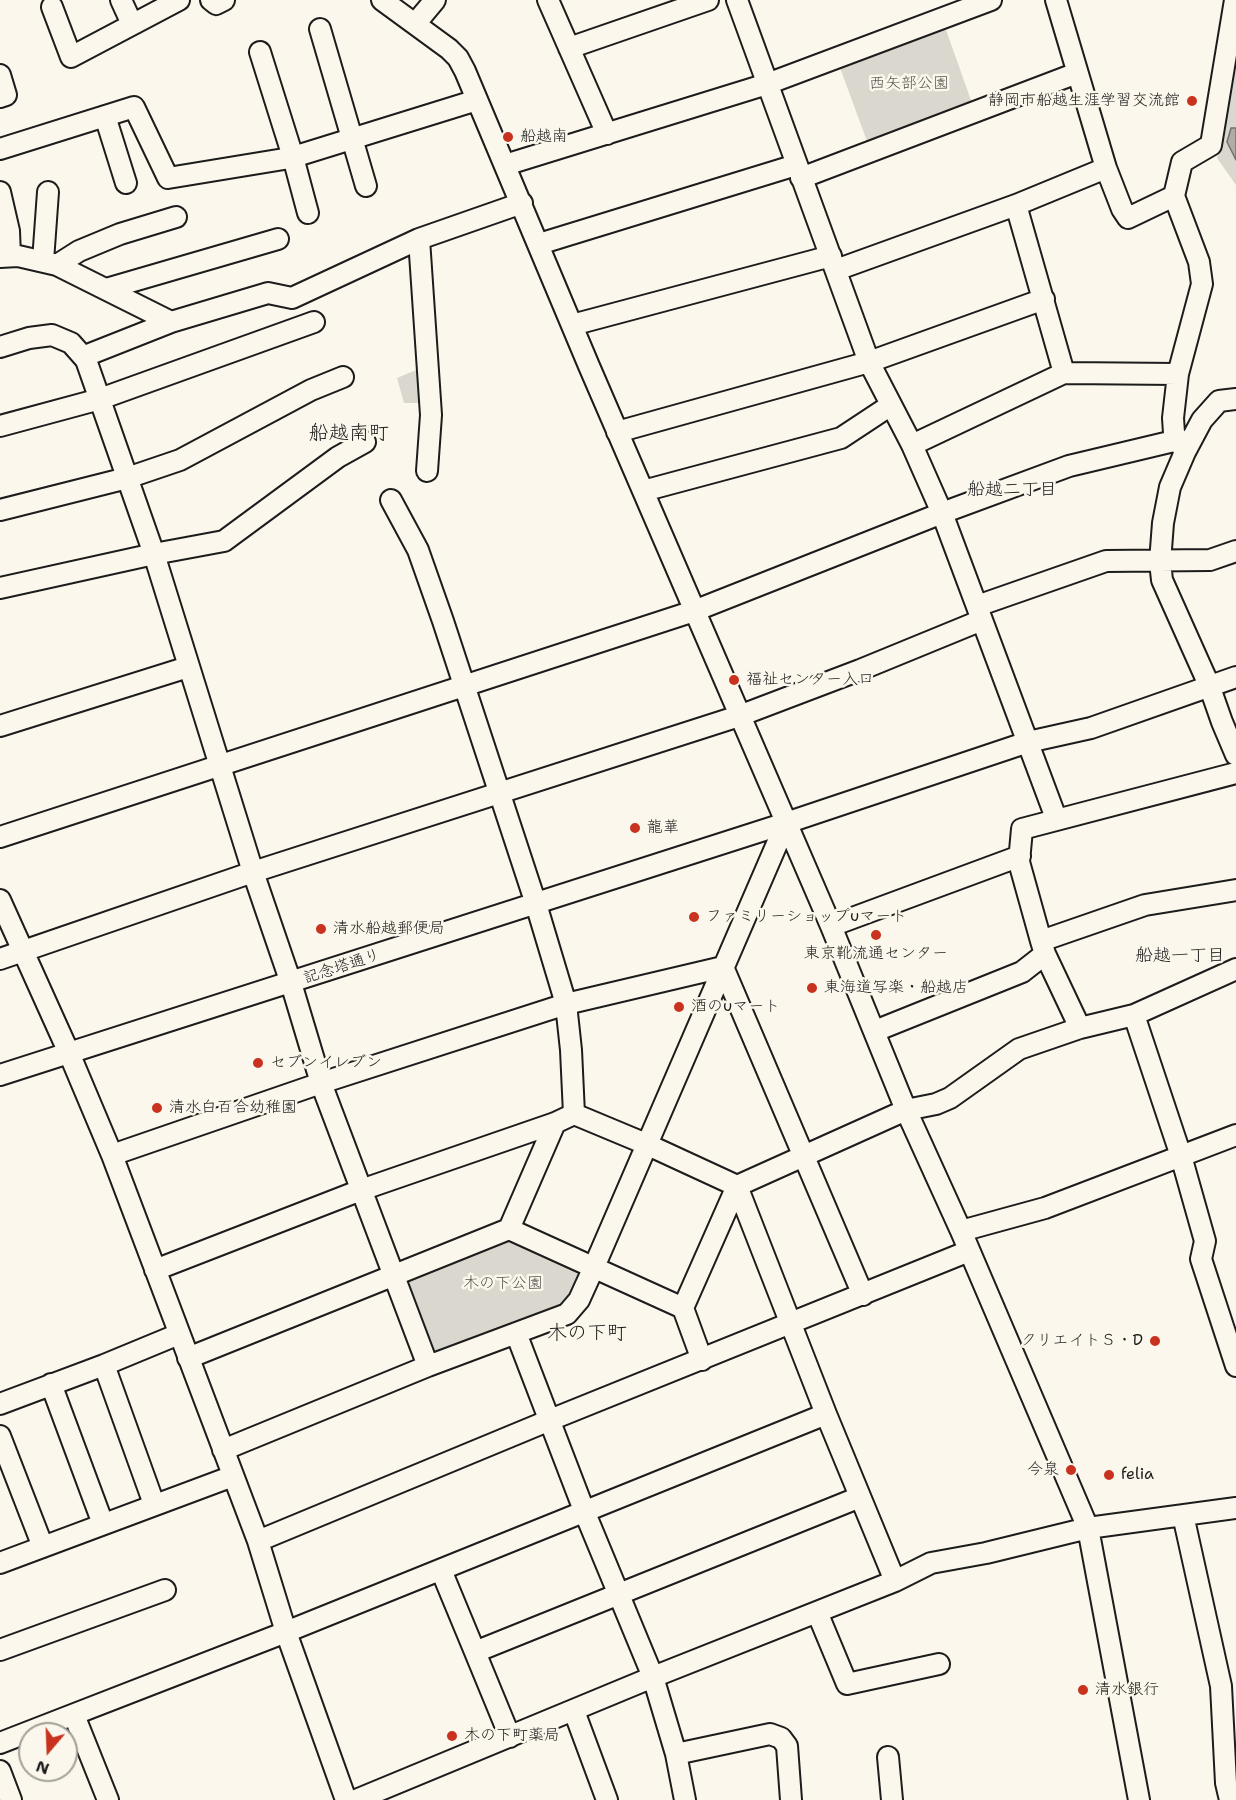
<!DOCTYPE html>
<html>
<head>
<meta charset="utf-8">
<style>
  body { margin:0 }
  #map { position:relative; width:1236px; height:1800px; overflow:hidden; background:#fbf7ec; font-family:"Shantell Sans",sans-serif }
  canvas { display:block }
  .north { position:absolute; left:18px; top:1722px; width:60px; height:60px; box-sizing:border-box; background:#fbf7ec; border:2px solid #a29f99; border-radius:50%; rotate:199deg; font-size:16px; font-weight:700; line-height:24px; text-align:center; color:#1c1c1c }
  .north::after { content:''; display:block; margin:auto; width:21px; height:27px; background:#c8321e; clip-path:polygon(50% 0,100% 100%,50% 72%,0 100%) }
</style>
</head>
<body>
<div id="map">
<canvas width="1236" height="1800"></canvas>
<div class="north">N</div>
</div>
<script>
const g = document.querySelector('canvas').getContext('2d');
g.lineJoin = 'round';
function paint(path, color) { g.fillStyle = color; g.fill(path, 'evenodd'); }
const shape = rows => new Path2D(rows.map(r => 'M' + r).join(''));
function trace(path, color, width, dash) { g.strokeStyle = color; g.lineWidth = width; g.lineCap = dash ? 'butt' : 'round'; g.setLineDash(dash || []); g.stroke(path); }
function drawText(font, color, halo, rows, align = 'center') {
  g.font = font + ' "Shantell Sans","Klee One",sans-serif'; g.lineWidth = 5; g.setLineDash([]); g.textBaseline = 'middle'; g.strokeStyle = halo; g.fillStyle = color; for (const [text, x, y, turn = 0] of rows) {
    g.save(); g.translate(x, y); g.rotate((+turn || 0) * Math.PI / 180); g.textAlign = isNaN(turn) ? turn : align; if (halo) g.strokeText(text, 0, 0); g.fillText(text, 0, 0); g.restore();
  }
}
paint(shape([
  [945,27,973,106,868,144,839,65],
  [1236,68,1236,185,1217,158],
  [416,370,422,373,425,403,404,403,397,378],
  [510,1237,583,1270,571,1295,555,1309,435,1356,403,1277]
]), '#dad7ce');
const water = shape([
  [1231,128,1236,128,1236,160,1227,142,1231,128]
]);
paint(water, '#afaca5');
trace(water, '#74726e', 1.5);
const minor = shape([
  [121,0,132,24],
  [211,0,216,4,224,0],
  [382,0,449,49,458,58,465,71,589,366,831,926,906,1110,961,1231,1088,1528,1139,1800],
  [548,0,607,134],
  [737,0,869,362,912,445,942,513,1056,818],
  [52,7,71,57,179,0],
  [415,24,435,0],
  [320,29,366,186],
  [569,48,708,0],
  [260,52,293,157,308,213],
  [0,75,6,95,0,97],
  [105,116,126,183],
  [0,149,134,107,168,178,290,158,477,100],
  [505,165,767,84,991,0],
  [1106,168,1122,209,1128,218,1174,196],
  [801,178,1077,73],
  [0,192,9,231,10,256],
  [1016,205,1064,373],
  [419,239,431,415,427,471],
  [539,244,796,165],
  [0,257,18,256,57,265,171,322],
  [43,261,48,192],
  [57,265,79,251,120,234,176,217],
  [836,270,1016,205,1106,168,1056,0],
  [106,289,278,239],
  [572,325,831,256],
  [0,347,29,338,52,335,71,343,86,360,154,554,253,872,291,983,321,1083,428,1366],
  [85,356,171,322,268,293,292,298,419,239,522,203],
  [1236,399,1219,401,1202,420,1185,452,1170,487,1163,523,1160,562,1162,580,1209,685,1222,722,1236,755],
  [0,426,100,399,314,322],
  [617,432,869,362,1044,299],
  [912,445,1064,373,1178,374],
  [1185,452,1174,433,1173,418,1178,374,1202,284,1199,262,1174,196,1182,162,1211,145,1235,0],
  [643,491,841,438,891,405],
  [391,500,418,550,443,621,536,904,566,1004,571,1050,574,1114],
  [0,510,127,478,180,460,311,390,343,377],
  [0,588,154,554,224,541,338,457,365,442],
  [977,606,1106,561,1210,560,1236,551],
  [0,726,188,667],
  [0,837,694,611,942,513,1069,466,1178,440],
  [0,900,69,1053,112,1155,258,1541,286,1632,346,1800],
  [831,926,1020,856],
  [1041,941,1145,905,1236,890],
  [0,959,253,872,739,716,860,670,982,620],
  [1134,1015,1181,1156,1205,1241,1201,1259,1236,1366],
  [1080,1028,1045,954,1041,941,1019,862,1022,829,1236,773],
  [875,1031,1022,972,1045,954],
  [0,1075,786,823,1028,742,1091,728,1236,677],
  [112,1155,321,1083,566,1004,723,967,863,1295],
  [509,1229,683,1308],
  [961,1231,1045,1208,1236,1135],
  [155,1270,361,1190,555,1123,574,1114,646,1144,737,1186,826,1414,895,1581],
  [516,1333,585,1513,653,1677,676,1754,685,1800],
  [188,1358,509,1229,555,1123],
  [702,1360,683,1308,737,1186,906,1110,936,1104,950,1098,1019,1049,1080,1028,1134,1015,1236,969],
  [104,1365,154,1504],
  [51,1384,103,1524],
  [0,1404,104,1365,179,1334],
  [0,1436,43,1547],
  [223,1450,428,1366,567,1314,579,1300,594,1267,786,823],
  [1183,1515,1221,1686,1226,1783,1230,1800],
  [258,1541,550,1420,969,1251],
  [0,1563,233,1476],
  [441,1570,475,1652],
  [817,1612,847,1684,939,1664],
  [0,1650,165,1590],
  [574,1711,607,1800],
  [74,1715,108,1800],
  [510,1737,475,1652,860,1497],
  [0,1743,286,1632,826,1414],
  [676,1754,770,1734,781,1738,787,1746,791,1800],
  [888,1757,892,1800],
  [0,1771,11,1800],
  [356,1800,653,1677,895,1581,931,1563,986,1553,1088,1528,1236,1508]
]);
trace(minor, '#1c1c1c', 24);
trace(minor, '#fbf7ec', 20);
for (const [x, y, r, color] of [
  [1192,101,6,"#c8321e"],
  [508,137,6,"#c8321e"],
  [734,680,6,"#c8321e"],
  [635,828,6,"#c8321e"],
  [694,917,6,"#c8321e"],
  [321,929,6,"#c8321e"],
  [876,935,6,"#c8321e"],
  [812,988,6,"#c8321e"],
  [679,1007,6,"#c8321e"],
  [258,1063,6,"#c8321e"],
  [157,1108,6,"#c8321e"],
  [1155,1341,6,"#c8321e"],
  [1071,1470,6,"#c8321e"],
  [1109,1475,6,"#c8321e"],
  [1083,1690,6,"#c8321e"],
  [452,1736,6,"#c8321e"]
]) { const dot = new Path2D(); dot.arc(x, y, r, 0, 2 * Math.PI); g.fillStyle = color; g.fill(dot); trace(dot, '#fbf7ec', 2); }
drawText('16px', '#555451', '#fbf7ec', [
  ["西矢部公園",909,84],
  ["木の下公園",503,1284]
]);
drawText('16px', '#1c1c1c', '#fbf7ec', [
  ["静岡市船越生涯学習交流館",1180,101,"right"],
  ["船越南",520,137],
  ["福祉センター入口",746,680],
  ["龍華",647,828],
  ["ファミリーショップuマート",706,917],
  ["清水船越郵便局",333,929],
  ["東京靴流通センター",876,954,"center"],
  ["東海道写楽・船越店",824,988],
  ["酒のuマート",691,1007],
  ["セブンイレブン",270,1063],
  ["清水白百合幼稚園",169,1108],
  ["クリエイトＳ・D",1143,1341,"right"],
  ["今泉",1059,1470,"right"],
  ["felia",1121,1475],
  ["清水銀行",1095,1690],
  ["木の下町薬局",464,1736]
], 'left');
drawText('16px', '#1c1c1c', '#fbf7ec', [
  ["記念塔通り",342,967,-18]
]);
drawText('18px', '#1c1c1c', '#fbf7ec', [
  ["船越二丁目",1012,490],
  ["船越一丁目",1180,956]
]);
drawText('20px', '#1c1c1c', '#fbf7ec', [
  ["船越南町",349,434],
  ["木の下町",587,1334]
]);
</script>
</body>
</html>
